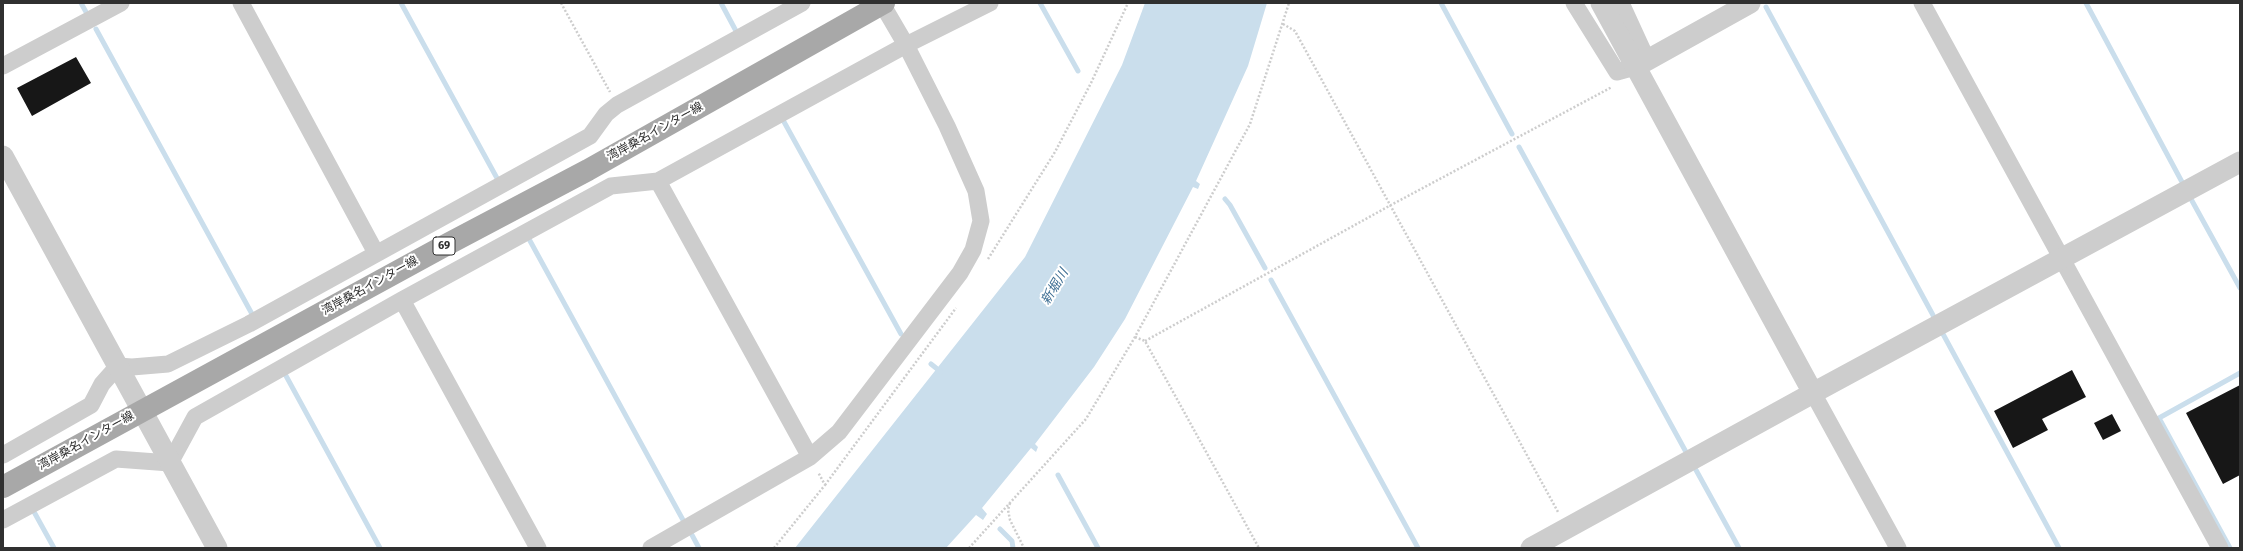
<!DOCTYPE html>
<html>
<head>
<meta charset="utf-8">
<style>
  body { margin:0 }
  #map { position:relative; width:2243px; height:551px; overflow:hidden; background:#fff; font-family:"Fira Sans",sans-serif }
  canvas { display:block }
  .frame { position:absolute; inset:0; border:4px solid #303030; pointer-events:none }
</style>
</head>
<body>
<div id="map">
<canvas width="2243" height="551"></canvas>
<div class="frame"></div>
</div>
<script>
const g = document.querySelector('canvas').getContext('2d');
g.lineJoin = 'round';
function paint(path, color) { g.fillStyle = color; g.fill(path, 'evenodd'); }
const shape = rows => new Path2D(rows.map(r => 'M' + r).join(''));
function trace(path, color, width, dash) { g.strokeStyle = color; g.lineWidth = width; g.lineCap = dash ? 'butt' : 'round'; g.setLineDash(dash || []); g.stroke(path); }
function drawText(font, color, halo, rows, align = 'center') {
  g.font = font + ' "Fira Sans","Noto Sans JP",sans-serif'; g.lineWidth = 4; g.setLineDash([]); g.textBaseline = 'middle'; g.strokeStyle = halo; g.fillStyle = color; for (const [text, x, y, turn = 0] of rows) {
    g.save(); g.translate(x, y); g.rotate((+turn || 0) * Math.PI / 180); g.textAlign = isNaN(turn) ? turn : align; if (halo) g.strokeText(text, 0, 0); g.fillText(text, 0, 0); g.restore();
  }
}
paint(shape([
  [1145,3,1267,3,1248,66,1196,181,1200,184,1198,189,1193,187,1125,319,1094,367,1035,444,1038,447,1036,452,1031,448,982,508,987,514,983,520,976,515,946,548,795,548,1025,257,1122,65]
]), '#cadeec');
trace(shape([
  [81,3,86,12],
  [401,3,498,180],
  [721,3,736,31],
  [1040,3,1078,71],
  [1441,3,1512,134],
  [2086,3,2182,182],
  [1766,7,1934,317],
  [96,29,252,314],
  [783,120,901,334],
  [1519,147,1686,452],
  [1225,199,1230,205,1265,268],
  [2191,199,2240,288],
  [529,239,683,520],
  [1271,280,1418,548],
  [1943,334,2059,548],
  [931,364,941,372],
  [285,374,380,548],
  [1696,470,1739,548],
  [1058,475,1098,548],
  [33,510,54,548],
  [1000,529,1012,541,1013,548],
  [692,535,699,548],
  [2230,548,2159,418,2240,373]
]), '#cadeec', 5);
paint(shape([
  [76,57,91,83,32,116,17,88],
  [2072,370,2086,397,2042,419,2048,430,2013,448,1994,411],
  [2240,385,2240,475,2223,484,2186,413],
  [2112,414,2121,431,2103,440,2094,423]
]), '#171717');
trace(shape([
  [561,3,610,92],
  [1283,24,1295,31,1558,512],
  [988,259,1055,152,1091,83,1128,3],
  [1135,337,1145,341,1259,548],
  [1145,341,1391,205,1612,87],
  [825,485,956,308],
  [1010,503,1008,510,1010,520,1024,548],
  [774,548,825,485,818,472],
  [969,548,1086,419,1135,337,1250,124,1289,3]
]), '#cdcdcd', 2.5, [2, 2]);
trace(shape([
  [241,3,376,253],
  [1574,3,1617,72,1635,67,1643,51,1621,3],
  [1922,3,2220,548],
  [3,66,121,3],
  [658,181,810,457],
  [402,300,538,548],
  [1813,393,1898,548],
  [3,455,91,405,102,384,118,366,132,367,168,364,249,324,590,136,606,114,617,105,802,3],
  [3,520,116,459,170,463,195,417,402,300,611,186,658,181,906,45,990,3],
  [651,548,810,457,839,432,960,273,973,250,981,221,976,191,947,126,906,45,882,4]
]), '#cdcdcd', 17);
trace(shape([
  [1601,3,1813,393],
  [1635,67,1750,3],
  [3,156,217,548],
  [1531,548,1813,393,2240,162]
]), '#cdcdcd', 21);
trace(shape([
  [3,487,446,245,588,170,884,3]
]), '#a8a8a8', 22);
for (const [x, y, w] of [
  [444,246,22]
]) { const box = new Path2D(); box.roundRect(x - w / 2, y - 9, w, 18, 3); g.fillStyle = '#fff'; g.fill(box); trace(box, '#303030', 1); }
drawText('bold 11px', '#303030', null, [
  ["69",444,246]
]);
drawText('12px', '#303030', '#fff', [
  ["湾岸桑名インター線",655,132,-29],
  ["湾岸桑名インター線",370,286,-29],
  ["湾岸桑名インター線",86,441,-29]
]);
drawText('italic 13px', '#3d6e93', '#fff', [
  ["新堀川",1055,287,-59]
]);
</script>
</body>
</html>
